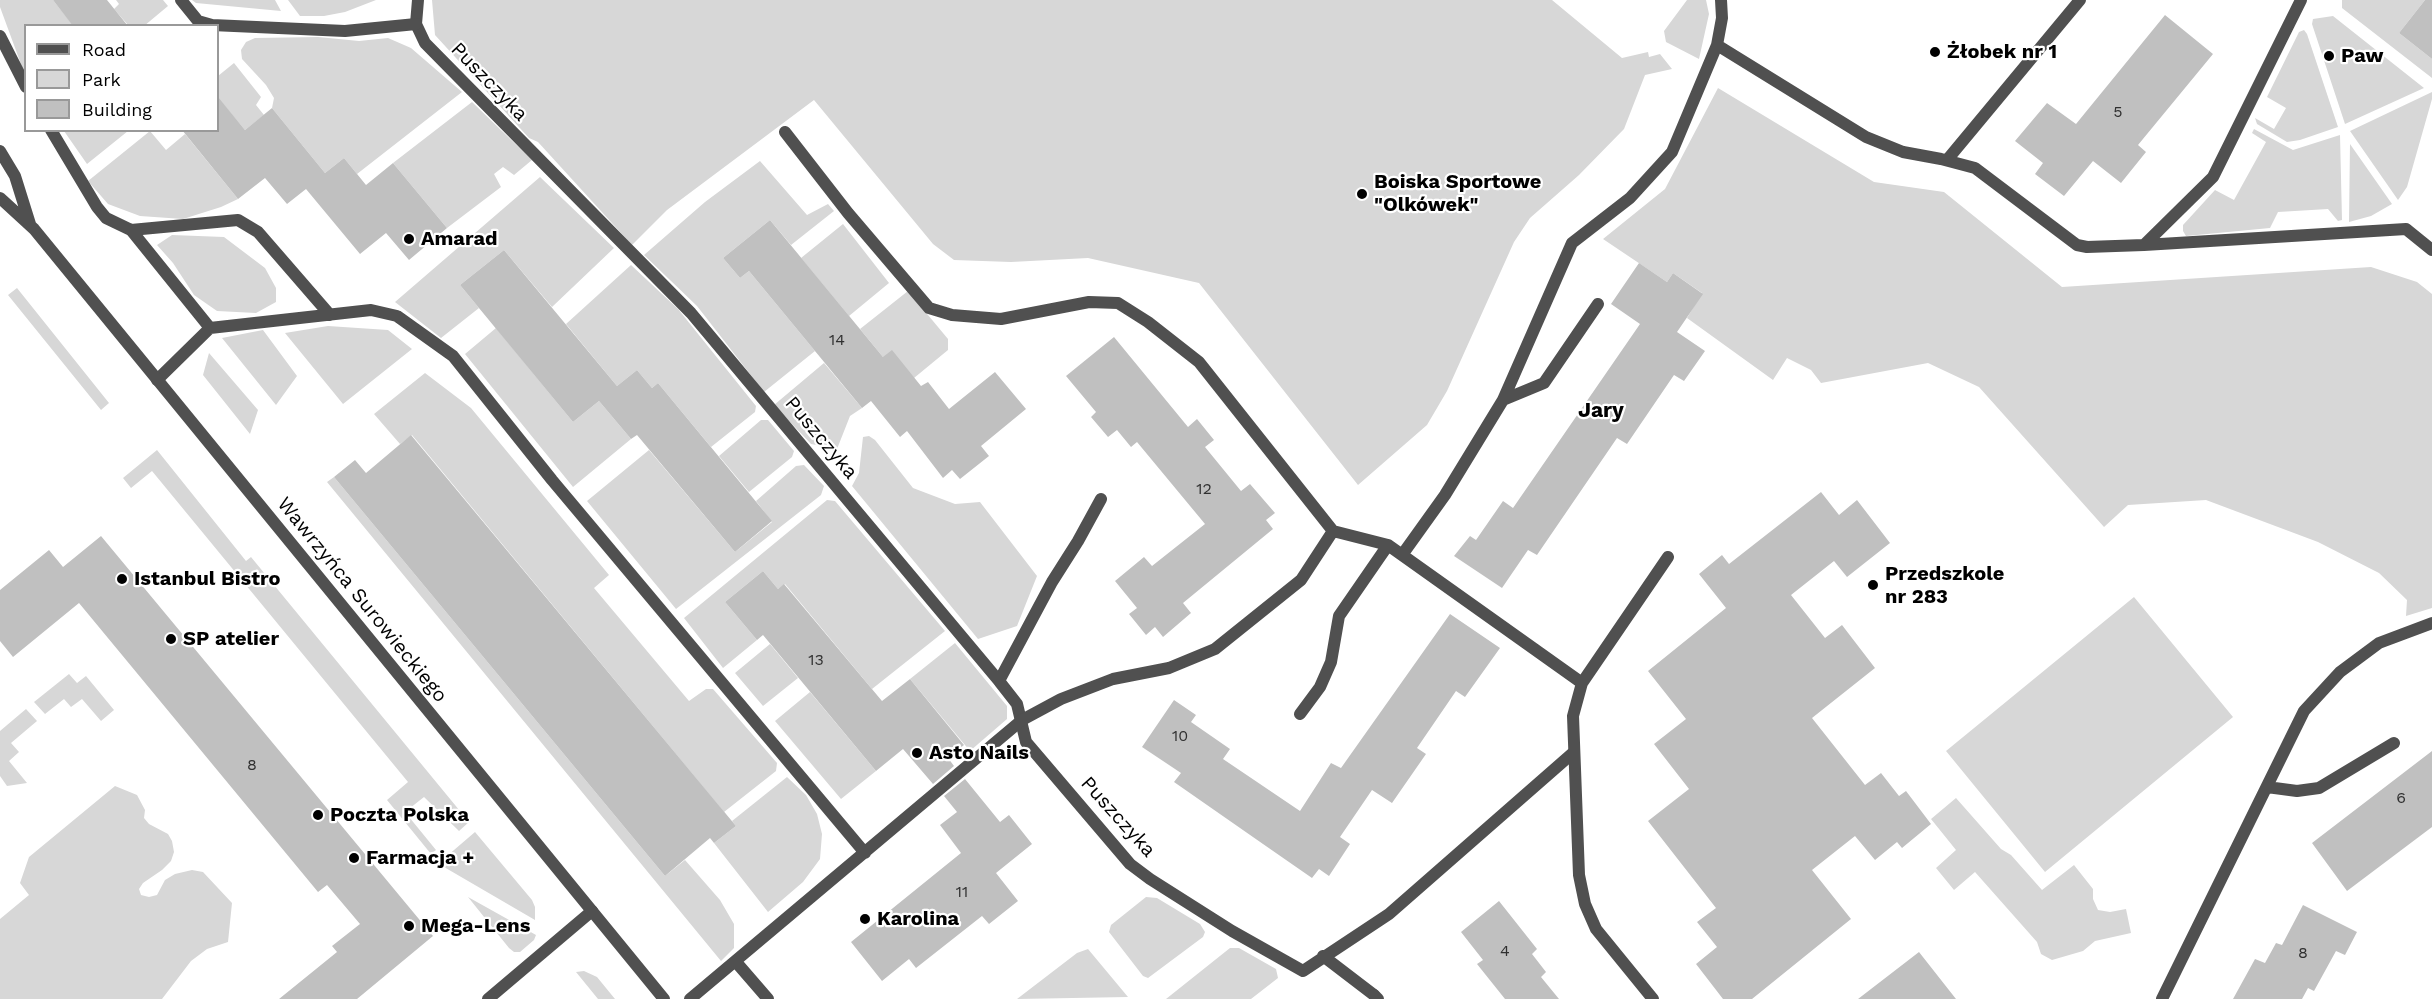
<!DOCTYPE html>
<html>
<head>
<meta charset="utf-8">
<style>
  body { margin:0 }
  #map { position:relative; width:2432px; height:999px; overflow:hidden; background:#fff; font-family:"Work Sans",sans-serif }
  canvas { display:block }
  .legend { position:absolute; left:24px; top:24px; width:195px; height:108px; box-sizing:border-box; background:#fff; border:2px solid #999; margin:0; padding:8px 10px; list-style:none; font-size:18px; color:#000 }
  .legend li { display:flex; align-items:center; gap:12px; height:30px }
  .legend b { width:30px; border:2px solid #999 }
</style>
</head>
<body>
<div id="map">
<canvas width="2432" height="999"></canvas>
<ul class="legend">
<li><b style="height:8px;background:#505050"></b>Road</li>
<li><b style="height:16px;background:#d7d7d7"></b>Park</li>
<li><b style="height:16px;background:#c0c0c0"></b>Building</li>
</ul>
</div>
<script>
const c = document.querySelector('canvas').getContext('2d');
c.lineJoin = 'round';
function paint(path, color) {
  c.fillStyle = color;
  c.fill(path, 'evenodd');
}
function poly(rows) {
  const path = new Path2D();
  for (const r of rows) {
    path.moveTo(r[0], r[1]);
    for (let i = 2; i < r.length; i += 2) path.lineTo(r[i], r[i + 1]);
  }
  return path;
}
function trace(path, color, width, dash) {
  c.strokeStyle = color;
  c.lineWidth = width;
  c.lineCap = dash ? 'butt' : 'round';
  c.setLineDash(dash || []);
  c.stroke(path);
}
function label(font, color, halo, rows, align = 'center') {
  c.font = font + ' "Work Sans",sans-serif';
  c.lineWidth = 4.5;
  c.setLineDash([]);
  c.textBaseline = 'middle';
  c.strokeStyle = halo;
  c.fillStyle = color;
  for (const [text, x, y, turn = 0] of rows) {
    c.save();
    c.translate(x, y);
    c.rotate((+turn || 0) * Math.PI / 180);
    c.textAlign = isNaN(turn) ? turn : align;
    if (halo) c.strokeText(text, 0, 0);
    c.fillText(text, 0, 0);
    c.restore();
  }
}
paint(poly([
  [0,0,53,0,73,25,26,26,25,75,0,7],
  [116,0,163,0,168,6,144,26,128,25,114,9,119,4],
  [192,0,275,0,281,11,196,3],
  [288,0,376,0,345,12,324,16,300,16],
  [432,0,1552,0,1622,58,1648,52,1649,57,1660,54,1672,69,1645,75,1624,129,1579,175,1530,218,1514,242,1447,391,1427,425,1358,485,1199,283,1088,258,1011,262,954,260,933,244,814,100,667,210,632,245,538,142,529,138,435,35],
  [1687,0,1706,0,1709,14,1699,59,1666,42,1664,31],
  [2342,0,2425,0,2399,33,2432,59,2432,78,2342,8],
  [2333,16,2424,88,2345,124,2312,24,2313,19],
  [2304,30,2307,34,2338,127,2300,140,2287,142,2257,124,2255,118,2274,129,2286,108,2267,97,2299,32],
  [318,37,359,41,388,38,411,48,462,92,357,174,344,158,325,173,272,108,274,98,266,85,242,59,241,50,246,42,255,38],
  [234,63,261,97,256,105,264,115,245,130,223,104,218,108,218,76],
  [1718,88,1874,182,1944,192,2062,287,2371,267,2417,282,2432,294,2432,608,2406,616,2407,600,2379,573,2318,542,2206,500,2128,505,2104,527,1979,387,1928,363,1821,383,1811,370,1787,358,1773,380,1687,318,1702,293,1673,273,1667,282,1603,239,1665,189],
  [2432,92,2432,99,2407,187,2398,200,2350,131],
  [472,102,532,160,514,175,503,167,494,174,501,187,447,228,393,163],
  [2254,129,2293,150,2340,135,2342,220,2338,221,2328,209,2278,212,2270,228,2186,236,2183,231,2183,225,2215,190,2234,200,2266,142,2252,133],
  [64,131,128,131,87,164],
  [150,131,166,150,185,134,238,199,221,207,183,219,140,216,108,204,88,181],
  [2350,144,2392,204,2371,216,2349,222],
  [760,161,807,215,828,204,834,211,791,245,770,220,723,258,740,278,749,271,815,351,764,392,697,306,644,255,705,202],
  [540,177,614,248,552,307,504,250,460,285,479,308,441,338,395,302],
  [843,224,889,283,849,316,801,258],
  [172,235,224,237,265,268,276,288,276,302,256,313,217,311,194,295,173,263,157,245],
  [631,265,678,309,756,406,755,412,711,447,658,383,652,388,637,370,617,386,566,324],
  [17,288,109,403,101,410,8,295],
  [908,291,948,339,948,350,914,378,883,357,860,329],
  [328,326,388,330,412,349,343,404,285,333],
  [496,328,573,422,599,401,631,439,573,487,465,354],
  [263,330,297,376,276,405,222,338],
  [209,353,258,410,250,434,203,375],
  [824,363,862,408,850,416,837,449,811,444,774,405],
  [425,373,471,408,609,575,594,588,689,701,706,689,713,689,777,763,776,771,724,812,412,435,400,444,374,414],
  [761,420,768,420,794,451,792,457,749,492,719,456],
  [869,436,875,440,913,488,955,504,980,502,1037,576,1017,626,978,639,852,486,859,473,863,437],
  [157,450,246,561,251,557,469,822,459,831,424,797,405,812,436,850,431,854,387,800,408,782,152,471,131,488,123,478],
  [649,450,735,552,772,522,756,501,796,466,804,465,824,486,821,495,676,609,587,501],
  [334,477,665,876,685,860,720,900,734,924,734,948,721,961,327,482],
  [827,500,835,501,945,631,872,689,785,584,778,589,763,571,725,602,757,640,723,668,684,618],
  [2134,597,2233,717,2045,872,1946,751],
  [955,643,1007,706,1007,719,970,751,910,679],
  [770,644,798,678,763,706,735,673],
  [69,674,77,683,86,676,114,710,101,721,82,699,71,707,64,699,45,714,34,702],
  [810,692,876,771,841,799,775,721],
  [26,709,37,721,11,743,19,752,9,761,27,783,7,786,0,776,0,731],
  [787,777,806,795,817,814,822,834,820,859,803,882,768,912,714,843,736,826,732,821],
  [115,786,137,795,145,810,144,818,149,824,168,834,172,841,174,852,171,861,162,870,143,883,139,889,141,895,149,897,157,895,165,880,175,874,192,870,203,872,232,903,228,942,207,949,191,961,162,999,0,999,0,919,29,895,20,883,29,857],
  [1956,798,2001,849,2011,855,2042,890,2074,865,2093,889,2093,899,2098,910,2110,912,2126,909,2131,933,2095,941,2083,951,2052,960,2041,954,2037,942,1975,872,1954,890,1936,868,1956,850,1931,819],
  [475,832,532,900,535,907,535,920,444,867,440,862],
  [468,897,536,935,534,940,520,952,514,952,509,948],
  [1146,897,1157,898,1200,924,1205,932,1203,937,1148,978,1143,976,1109,932,1111,925],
  [1230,948,1239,948,1276,969,1278,978,1251,999,1166,999],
  [1088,949,1128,997,1017,999,1077,953],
  [584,971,597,977,615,999,598,999,576,972]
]), '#d7d7d7');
paint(poly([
  [53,0,107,0,128,26,73,26],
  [2425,0,2432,0,2432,59,2399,33],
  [2165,15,2213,54,2138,145,2146,152,2121,183,2093,161,2064,196,2035,174,2043,163,2015,141,2047,103,2076,124],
  [218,97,245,130,272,108,325,173,344,158,366,185,393,163,447,228,409,260,386,233,360,254,306,189,287,204,265,178,238,199,182,130,218,130],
  [770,220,883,357,892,350,921,386,928,382,949,409,995,372,1026,409,981,446,989,456,960,479,952,470,943,478,907,431,900,437,871,401,862,408,749,271,740,278,723,258],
  [504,250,617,386,637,370,652,388,658,383,772,521,735,552,637,435,631,439,599,401,573,422,460,285],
  [1639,263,1667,282,1673,273,1703,294,1677,332,1705,351,1684,381,1674,375,1627,444,1617,438,1537,555,1528,550,1502,588,1454,556,1470,536,1476,540,1503,501,1513,508,1640,324,1611,304],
  [1114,337,1188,427,1197,419,1214,440,1205,447,1241,491,1250,484,1275,513,1266,520,1273,529,1183,603,1191,613,1163,637,1155,627,1146,635,1129,614,1137,608,1115,581,1144,557,1152,566,1205,524,1137,442,1131,447,1117,430,1108,437,1091,417,1096,412,1066,376],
  [411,435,736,826,714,843,710,838,665,876,334,477,355,460,366,473],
  [1821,492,1839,515,1857,500,1890,543,1847,577,1834,561,1791,595,1825,638,1842,625,1875,668,1812,718,1865,785,1881,773,1899,796,1906,791,1931,824,1902,848,1897,842,1875,860,1855,836,1812,870,1851,919,1752,999,1723,999,1696,964,1717,947,1697,922,1716,908,1648,821,1689,789,1654,744,1686,719,1648,671,1726,608,1699,574,1722,555,1729,564],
  [101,536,433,936,357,999,279,999,337,952,332,946,360,924,327,885,318,892,79,603,13,657,0,641,0,590,49,550,63,567],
  [763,571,778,589,784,584,882,701,910,679,964,745,948,758,954,766,933,784,903,749,876,771,763,635,757,640,725,602],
  [1450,614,1500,648,1465,697,1456,691,1417,748,1426,754,1392,803,1372,790,1340,837,1350,844,1329,876,1319,869,1312,878,1263,844,1174,782,1181,773,1142,747,1174,700,1196,715,1191,722,1230,749,1223,759,1300,811,1331,763,1341,768],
  [2432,751,2432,827,2347,891,2312,843],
  [965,779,1000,822,1009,815,1032,844,996,873,1018,901,989,924,982,916,916,968,909,959,882,981,851,942,961,853,940,825,957,812,944,796],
  [1499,901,1537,949,1532,954,1546,972,1541,977,1559,999,1505,999,1477,964,1483,960,1461,932],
  [2303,905,2357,932,2345,955,2336,951,2314,991,2308,988,2302,999,2233,999,2255,959,2265,963,2276,943,2282,945],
  [1919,952,1956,999,1858,999]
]), '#c0c0c0');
trace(poly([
  [418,0,416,24,425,43,691,313,999,681,1017,704,1026,742,1130,864,1150,879,1232,931,1303,971,1389,914,1574,752],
  [999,681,1052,582,1078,541,1101,499],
  [1323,956,1374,995]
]), '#505050', 12);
trace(poly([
  [181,0,198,21,212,25,345,31,416,24],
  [0,36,26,87],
  [1717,45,1866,137,1903,152,1941,159,1975,168,2077,245,2087,247,2144,245,2406,229,2432,250],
  [51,130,97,207,106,218,131,230,238,220,258,232,330,315],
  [785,132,848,213,929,308,952,315,1001,319,1089,302,1118,303,1148,322,1199,362,1333,531,1388,545,1582,683,1573,716,1579,875,1585,904,1596,929,1653,999],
  [1947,160,2080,0],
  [131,230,210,328],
  [2144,245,2213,177,2301,0],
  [157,380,210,328,371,310,397,316,453,356,552,480,865,853],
  [1503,400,1544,383,1598,304],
  [1402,555,1445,495,1503,400,1572,243,1630,198,1672,152,1717,45,1722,18,1721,0],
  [1582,683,1668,557],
  [1300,714,1320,687,1331,662,1339,616,1388,545],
  [2267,787,2297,791,2319,788,2394,743],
  [736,962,768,999],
  [1374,995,1378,999],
  [488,999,592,911],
  [690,999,1022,720,1061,699,1113,679,1169,668,1215,649,1301,580,1333,531],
  [2162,999,2304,711,2340,672,2379,643,2432,623]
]), '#505050', 12);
trace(poly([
  [0,151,15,176,30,224],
  [0,198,34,229,664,999]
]), '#505050', 12);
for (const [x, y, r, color] of [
  [1935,52,6,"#000"],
  [2329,56,6,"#000"],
  [1362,194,6,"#000"],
  [409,239,6,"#000"],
  [122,579,6,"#000"],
  [1873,585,6,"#000"],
  [171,639,6,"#000"],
  [917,753,6,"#000"],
  [318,815,6,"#000"],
  [354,858,6,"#000"],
  [865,919,6,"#000"],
  [409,926,6,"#000"]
]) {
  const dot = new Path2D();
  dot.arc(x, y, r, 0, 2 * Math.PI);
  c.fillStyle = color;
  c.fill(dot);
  trace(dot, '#fff', 2);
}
label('16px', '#303030', null, [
  ["5",2118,112],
  ["14",837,340],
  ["12",1204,489],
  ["13",816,660],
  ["10",1180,736],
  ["8",252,765],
  ["6",2401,798],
  ["11",962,892],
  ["4",1505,951],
  ["8",2303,953]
]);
label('bold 20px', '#000', '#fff', [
  ["Żłobek nr 1",1947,52],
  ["Paw",2341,56],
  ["Boiska Sportowe",1374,182],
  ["\"Olkówek\"",1374,205],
  ["Amarad",421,239],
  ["Przedszkole",1885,574],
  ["nr 283",1885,597],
  ["Istanbul Bistro",134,579],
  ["SP atelier",183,639],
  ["Asto Nails",929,753],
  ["Poczta Polska",330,815],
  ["Farmacja +",366,858],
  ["Karolina",877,919],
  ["Mega-Lens",421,926]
], 'left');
label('20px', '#000', '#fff', [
  ["Puszczyka",489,82,46],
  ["Puszczyka",821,438,50],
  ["Wawrzyńca Surowieckiego",362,600,51],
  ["Puszczyka",1118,817,48]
]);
label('bold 21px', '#000', '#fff', [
  ["Jary",1601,411]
]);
</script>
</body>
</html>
